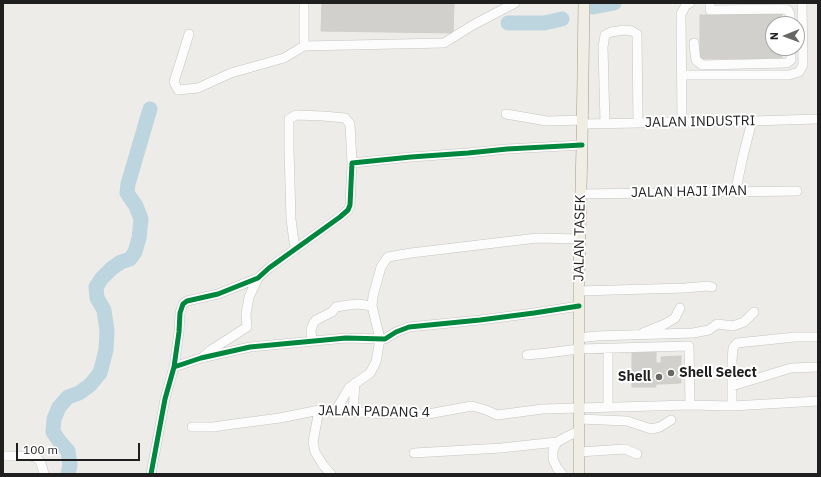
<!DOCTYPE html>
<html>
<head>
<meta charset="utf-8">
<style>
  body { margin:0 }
  #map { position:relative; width:821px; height:477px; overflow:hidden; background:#edece8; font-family:"IBM Plex Sans",sans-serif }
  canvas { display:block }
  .frame { position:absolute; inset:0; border:4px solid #1f1f1f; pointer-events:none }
  .north { position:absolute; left:765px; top:16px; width:40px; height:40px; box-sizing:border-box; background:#fff; border:1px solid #a5a5a5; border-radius:50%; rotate:269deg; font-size:11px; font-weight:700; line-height:16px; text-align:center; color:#1f1f1f }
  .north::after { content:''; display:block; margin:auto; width:14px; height:18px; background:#676765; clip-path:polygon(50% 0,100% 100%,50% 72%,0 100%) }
  .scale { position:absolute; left:16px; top:443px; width:124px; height:18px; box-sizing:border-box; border:2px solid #1f1f1f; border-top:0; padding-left:5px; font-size:12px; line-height:14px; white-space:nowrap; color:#1f1f1f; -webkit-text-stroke:3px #fff; paint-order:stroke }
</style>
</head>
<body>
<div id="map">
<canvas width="821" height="477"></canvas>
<div class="frame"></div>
<div class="north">N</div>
<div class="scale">100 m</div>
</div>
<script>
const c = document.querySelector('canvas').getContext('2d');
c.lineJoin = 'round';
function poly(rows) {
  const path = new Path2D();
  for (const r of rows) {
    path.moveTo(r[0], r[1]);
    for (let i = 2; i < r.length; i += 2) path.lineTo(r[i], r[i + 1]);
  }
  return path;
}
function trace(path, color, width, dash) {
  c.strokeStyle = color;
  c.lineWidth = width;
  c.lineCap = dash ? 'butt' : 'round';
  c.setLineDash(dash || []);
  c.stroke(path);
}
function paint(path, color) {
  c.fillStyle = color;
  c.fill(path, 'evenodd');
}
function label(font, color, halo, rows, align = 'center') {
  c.font = font + ' "IBM Plex Sans",sans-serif';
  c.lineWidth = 4;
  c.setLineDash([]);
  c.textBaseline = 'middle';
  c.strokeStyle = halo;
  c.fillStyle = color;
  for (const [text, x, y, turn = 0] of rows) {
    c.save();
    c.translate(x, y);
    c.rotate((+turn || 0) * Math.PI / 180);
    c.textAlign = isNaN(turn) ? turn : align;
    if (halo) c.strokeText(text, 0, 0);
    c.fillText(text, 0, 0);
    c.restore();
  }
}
trace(poly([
  [593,7,614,3],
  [508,23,544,23,562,19],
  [68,474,70,465,68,451,60,442,53,432,54,419,59,407,68,397,79,393,90,385,100,373,106,350,107,331,104,310,97,298,96,287,102,278,112,268,121,262,130,259,135,252,139,238,141,219,136,206,127,193,128,184,150,109]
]), '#bdd5df', 15);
const building = poly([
  [322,3,454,3,453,33,321,31,322,3],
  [782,14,782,24,773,24,773,48,782,48,782,58,700,59,700,15,782,14],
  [656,352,656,363,661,363,662,384,656,384,656,387,632,387,632,353,656,352],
  [681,356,681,383,662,384,661,357,681,356]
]);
paint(building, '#d2d0cd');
trace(building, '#d0cec9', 1);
const minor = poly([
  [710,3,710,10,785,9,788,10,790,14,790,24],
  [189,34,174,82,178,90,198,88,231,73,284,58,304,46,444,43,473,25,515,3],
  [694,43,695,53,696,60,702,65,787,63,791,60,791,54],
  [304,46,304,3],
  [682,75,789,75,799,72,803,65,802,3],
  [506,114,547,121,583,120],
  [682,123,681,14,686,5,690,3],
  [583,124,752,121,818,119],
  [605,124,603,47,605,35,611,32,624,30,632,31,637,34,638,123],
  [733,192,737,184,743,156,752,121],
  [581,194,797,191],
  [296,249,294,242,291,219,289,149,289,119,296,115,323,116,345,118,350,124,352,163],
  [579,291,685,288,708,286,712,287],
  [643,333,665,324,675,318,680,308],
  [579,338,596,336,693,333,709,330,717,324,733,326,744,322,754,312],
  [312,341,311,330,313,324,316,320,332,312,336,307,348,305,358,304,372,306],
  [203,357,211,350,247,327,246,314,249,297,258,278],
  [174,367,201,358,250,347,346,338,385,339,396,332,409,327,480,320,534,313,579,306],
  [732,386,791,368,818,367],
  [690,405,732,406,818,401],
  [732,406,732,361,733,348,737,343,795,337,818,337],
  [608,407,608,348],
  [319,410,313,442,315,452,323,465,331,474],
  [336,410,349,388,370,373,376,362,380,339,372,306,373,296,381,267,385,261,388,257,411,253,537,238,580,239],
  [353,411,355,383],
  [579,419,627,421,651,429,660,427,671,420],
  [192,427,213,427,234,424,280,418,319,410,336,410,384,414,428,414,472,406,486,410,497,415,543,409,690,405,689,346,579,349,547,353,527,355],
  [557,442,553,450,553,459,557,468,562,474],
  [579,452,625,449,637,454],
  [414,453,501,448,557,442,568,436,579,431],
  [3,456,30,456,37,458,41,463,44,474],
  [151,474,165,399,174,367,179,332,180,313,183,304,187,301,218,294,258,278,269,268,340,217,348,210,350,205,352,163,411,157,468,153,507,149,582,145]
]);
const major = poly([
  [579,474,579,275,582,145,584,3]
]);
trace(minor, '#c4c4c2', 10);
trace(major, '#a29b85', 12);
trace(minor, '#fcfcfc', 9);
trace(major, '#f0ede5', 11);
trace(poly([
  [174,367,201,358,250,347,346,338,385,339,396,332,409,327,480,320,534,313,579,306],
  [151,474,165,399,174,367,179,332,180,313,183,304,187,301,218,294,258,278,269,268,340,217,348,210,350,205,352,163,411,157,468,153,507,149,582,145]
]), '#00873e', 5);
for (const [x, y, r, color] of [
  [671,373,4,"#676765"],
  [659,377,4,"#676765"]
]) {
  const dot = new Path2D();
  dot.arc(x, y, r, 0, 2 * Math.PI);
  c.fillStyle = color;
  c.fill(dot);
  trace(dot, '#fff', 1.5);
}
label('14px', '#1f1f1f', '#fff', [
  ["JALAN INDUSTRI",700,122,-1],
  ["JALAN HAJI IMAN",689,192,-1],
  ["JALAN TASEK",580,238,-89],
  ["JALAN PADANG 4",374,412,1]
]);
label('bold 14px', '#1f1f1f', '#fff', [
  ["Shell Select",679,373],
  ["Shell",651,377,"right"]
], 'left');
</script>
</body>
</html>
